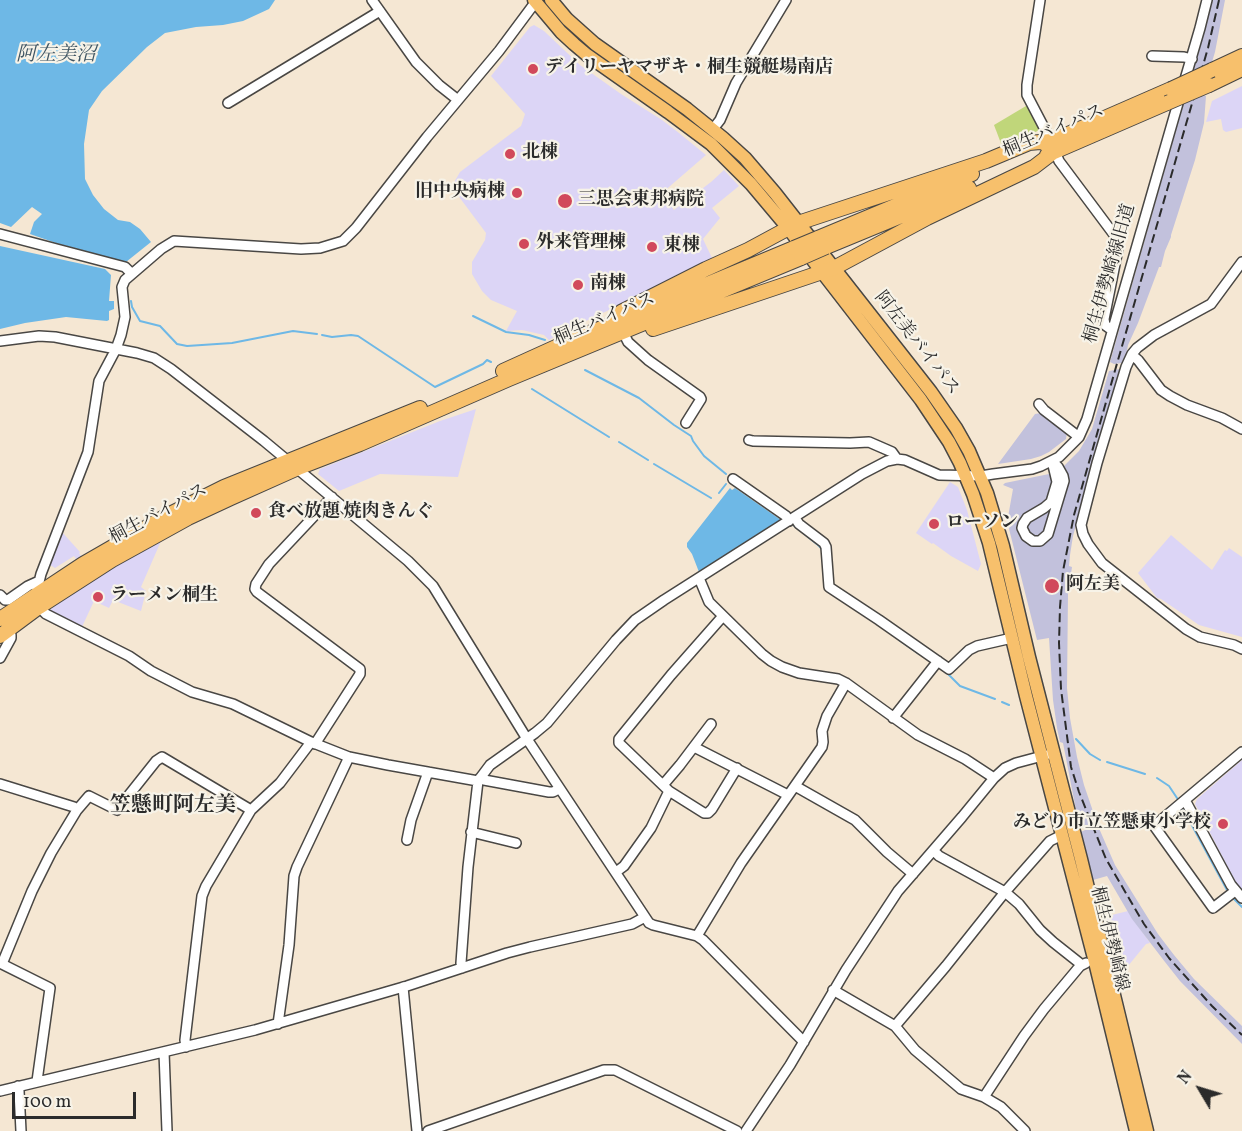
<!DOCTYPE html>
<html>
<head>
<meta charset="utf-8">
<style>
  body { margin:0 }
  #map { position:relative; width:1242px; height:1131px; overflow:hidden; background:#f5e7d3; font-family:Vollkorn,serif }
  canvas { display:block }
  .north { position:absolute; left:1170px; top:1059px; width:60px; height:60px; -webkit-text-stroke:4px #f7f3e8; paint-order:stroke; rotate:308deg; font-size:16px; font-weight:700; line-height:24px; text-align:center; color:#2b2b2b }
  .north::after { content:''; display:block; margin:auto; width:21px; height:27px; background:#2b2b2b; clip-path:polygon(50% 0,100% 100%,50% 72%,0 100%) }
  .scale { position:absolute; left:12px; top:1092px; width:124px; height:27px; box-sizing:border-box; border:3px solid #2b2b2b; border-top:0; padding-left:8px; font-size:18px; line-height:21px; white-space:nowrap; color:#2b2b2b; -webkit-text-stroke:4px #f7f3e8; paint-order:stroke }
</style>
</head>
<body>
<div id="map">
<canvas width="1242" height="1131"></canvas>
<div class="north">N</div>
<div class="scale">100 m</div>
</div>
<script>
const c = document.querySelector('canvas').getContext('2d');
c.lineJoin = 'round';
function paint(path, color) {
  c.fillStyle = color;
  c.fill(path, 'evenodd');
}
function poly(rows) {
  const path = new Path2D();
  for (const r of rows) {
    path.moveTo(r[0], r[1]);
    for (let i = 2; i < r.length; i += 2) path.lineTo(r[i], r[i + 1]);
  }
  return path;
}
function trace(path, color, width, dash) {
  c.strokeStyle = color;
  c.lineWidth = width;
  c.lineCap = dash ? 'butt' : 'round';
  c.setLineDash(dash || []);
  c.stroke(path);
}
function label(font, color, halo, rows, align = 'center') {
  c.font = font + ' Vollkorn,"Noto Serif JP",serif';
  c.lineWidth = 4.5;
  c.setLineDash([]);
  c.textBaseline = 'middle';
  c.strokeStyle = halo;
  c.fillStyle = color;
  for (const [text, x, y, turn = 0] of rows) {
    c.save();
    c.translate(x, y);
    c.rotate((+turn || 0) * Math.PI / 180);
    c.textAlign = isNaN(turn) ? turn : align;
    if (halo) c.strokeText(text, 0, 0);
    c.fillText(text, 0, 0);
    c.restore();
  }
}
paint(poly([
  [534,25,544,31,580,65,621,94,662,120,679,133,706,155,662,193,674,210,711,182,724,170,739,186,712,208,720,218,703,239,712,258,634,298,559,334,549,340,544,335,522,330,506,331,517,311,491,300,482,291,472,274,472,262,485,240,486,233,454,190,453,184,460,172,521,126,525,114,491,76,530,27],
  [1242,86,1242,128,1226,132,1223,130,1221,119,1206,122,1212,101],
  [476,409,458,477,380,474,339,491,318,474,320,469,440,421],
  [950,482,958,487,967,510,981,564,978,571,951,556,933,543,932,544,916,533],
  [62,532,80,552,79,553,81,556,76,559,74,556,55,568,50,565],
  [1171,535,1212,570,1225,550,1227,551,1229,548,1242,557,1242,637,1199,625,1161,599,1157,598,1138,573],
  [161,541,141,587,146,591,141,611,113,600,109,608,94,601,81,629,49,611,57,604,111,569],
  [1242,760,1242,891,1236,883,1195,804,1197,799],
  [1128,911,1150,943,1146,944,1119,977,1104,917]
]), '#dcd5f6');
paint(poly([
  [1213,0,1225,0,1215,52,1212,62,1209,65,1203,95,1206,96,1204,123,1195,160,1171,235,1171,237,1165,251,1161,267,1159,267,1138,323,1128,345,1125,361,1122,363,1114,364,1110,362],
  [1120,369,1121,370,1086,488,1073,536,1070,555,1069,566,1072,567,1068,594,1067,688,1070,718,1077,757,1084,785,1098,826,1115,865,1158,934,1174,955,1194,979,1242,1026,1242,1044,1180,981,1165,962,1132,919,1107,876,1093,880,1081,832,1085,830,1082,816,1080,811,1076,810,1063,743,1060,742,1057,728,1053,700,1049,638,1037,640,1006,517,1008,517,1013,489,1003,485,1005,483,1049,474,1063,467,1079,451,1092,429,1109,371],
  [1041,413,1067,432,1066,439,1049,452,1041,456,1031,459,998,464,1035,414]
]), '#c2c1dc');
paint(poly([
  [1026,106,1027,107,1040,130,1002,146,994,125]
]), '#c0d67a');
paint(poly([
  [0,0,275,0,269,9,243,21,223,25,196,27,165,33,147,47,102,91,89,110,84,144,85,179,93,195,104,209,118,220,130,222,140,229,151,242,126,262,56,243,30,234,34,222,42,214,32,207,11,227,0,223],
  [0,246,105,269,111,275,109,301,114,301,114,309,109,311,109,320,107,321,66,317,25,323,0,329],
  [730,488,732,490,735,488,781,520,779,522,701,572,699,572,692,554,687,547,687,543]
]), '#6eb8e6');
trace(poly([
  [131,301,132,307,140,321,160,326,177,344,187,346,232,343,293,331,317,334],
  [473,316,506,332,529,335,545,340],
  [322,335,332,337,351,335,358,336,435,387,483,364,487,360,491,362],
  [585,370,639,398,674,425,691,436,693,441,704,456,726,474],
  [532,389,609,437],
  [619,442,648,460],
  [654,464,711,498],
  [719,493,726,484],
  [792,524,818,545,822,549],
  [899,640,919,654],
  [946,672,960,686,995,699],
  [1002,702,1009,705],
  [1076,739,1090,754,1100,760],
  [1107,762,1145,774],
  [1157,778,1169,786,1179,801],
  [1182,807,1227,890],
  [1233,898,1242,907]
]), '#6eb8e6', 2);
const minor = poly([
  [372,0,416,62,439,85,458,100],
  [1040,0,1027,85,1027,95,1051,141],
  [1152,56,1184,57,1192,59],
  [228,103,380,11],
  [713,129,720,120,736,83,786,0],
  [1055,151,1059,161,1118,240,1118,249,1104,319,1105,325,1112,330],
  [0,234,125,267,131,273],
  [1242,262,1211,304,1154,335,1137,348,1132,354,1126,367,1097,463,1081,525,1083,534,1088,544,1102,563,1186,629,1200,637,1234,645,1242,649],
  [626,338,628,342,648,360,700,397,701,399,686,423],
  [0,341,39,336,55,337,137,353,154,358,171,369,264,441,408,561,433,586,527,739,649,923,653,925,697,936,703,940,804,1042],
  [1132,355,1138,360,1161,390,1170,396,1187,405,1222,418,1242,429],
  [1039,404,1044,410,1079,437],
  [749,440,753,441,850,443,869,442,892,452,897,459],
  [1052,461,1058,467,1063,476,1064,481,1048,534,1040,541,1033,541,1026,536,1022,528,1023,524,1027,518,1044,508,1051,502,1057,482,1052,461],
  [733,479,786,516,789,521],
  [795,518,799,524,824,543,826,547,829,587,879,620,949,669,969,650,977,646,1012,638],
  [699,578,709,602,762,654,771,661,782,667,799,673,838,679,846,683,918,735,965,759,994,778],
  [0,595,5,600,8,600,28,586,39,581],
  [723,616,671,675,619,739,619,743,669,791,704,813,708,813,712,809,737,768],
  [0,658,11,638,11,635,8,630],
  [893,718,938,661],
  [315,744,360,674,360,669,257,592,255,589,256,584,269,564,332,497],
  [694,747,788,795],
  [480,778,484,780,549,792,553,792,559,789],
  [478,781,388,765,349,757,311,742,233,704,192,692,151,671,129,656,46,614,39,607,36,594,41,574,88,452,99,381,116,349,121,335,125,317,122,287,125,280,161,249,174,241,301,249,320,248,343,241,356,228,427,137,499,51,537,0],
  [0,784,74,807,77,810],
  [663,785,680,765,711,724],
  [795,786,855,820,887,852,913,874],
  [1185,800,1231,885,1242,898],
  [1152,823,1213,908,1235,891],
  [1154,826,1242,752],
  [471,832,516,843],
  [407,840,411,820,428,772],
  [934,851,939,856,1005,892,1019,904,1040,930,1053,942,1082,965],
  [616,872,624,866,651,828,669,791],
  [697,936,741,863,822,747,823,742,822,731,827,716,846,683],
  [0,963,50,988,37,1081],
  [2,964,32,891,51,853,77,810,89,796,117,810,156,761,162,757,251,810],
  [462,968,461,963,468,867,478,781,490,765,535,733,547,723,616,640,635,620,664,600,862,474,887,461,897,459,905,460,939,475,981,476,993,474,1032,469,1041,466,1059,457,1079,437,1087,419,1174,117,1200,28,1207,0],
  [403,987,417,1131],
  [833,990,895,1026,915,1050,961,1089,984,1097,1001,1107,1025,1131],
  [278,1024,289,945,294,876,297,867,349,757],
  [895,1026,946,966,1005,892,1050,841,1062,835],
  [186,1047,185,1040,202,896,206,886,251,810,280,783,311,742],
  [164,1052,167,1131],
  [18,1086,19,1091,21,1131],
  [0,1091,255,1030,407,986,507,953,530,947,632,924,645,917],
  [984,1097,1024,1036,1044,1009,1080,966,1086,963],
  [428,1131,604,1070,615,1070,737,1131],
  [746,1131,790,1065,846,970,898,891,962,817,994,778,1005,768,1016,763,1046,755]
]);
const major = poly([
  [534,0,561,32,574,44,587,55,668,112,711,144,751,184,788,228,921,400,949,442,960,463,973,494,989,543,1026,696,1095,962,1136,1131],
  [551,0,567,19,595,44,687,109,723,138,745,158,775,193,931,392,956,428,969,451,987,493,1003,546,1029,657,1081,859,1147,1131]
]);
const highway = poly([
  [1212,70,1242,56],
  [1209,85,1242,69],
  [1045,144,1171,89],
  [1047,155,1167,103],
  [818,238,972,174],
  [826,247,969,188],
  [621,312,706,269,748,250,798,223,986,161,1029,143,1051,141],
  [653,329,834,268,927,218,1034,167,1055,151],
  [503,371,556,347,794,248],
  [0,619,83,564,168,515,224,487,420,408],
  [0,636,39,607,112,560,188,518,231,498,298,468,360,444,509,379,801,258]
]);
trace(minor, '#494744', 12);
trace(major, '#494744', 15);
trace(highway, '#494744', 16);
trace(minor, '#fff', 9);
trace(major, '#f7c06c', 12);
trace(highway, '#f7c06c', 14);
trace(poly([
  [1219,0,1208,48,1116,367,1074,515,1063,571,1060,607,1059,643,1061,689,1071,767,1079,792,1106,859,1144,924,1169,958,1212,1006,1242,1035]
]), '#2b2b2b', 2, [9, 4.5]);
const highwayBridge = poly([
  [1171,89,1212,70],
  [1167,103,1209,85],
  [794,248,818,238],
  [801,258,826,247]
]);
trace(highwayBridge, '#494744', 16, []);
trace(highwayBridge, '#f7c06c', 14);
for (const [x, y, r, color] of [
  [533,69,6,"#d1495b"],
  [510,154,6,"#d1495b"],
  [517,193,6,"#d1495b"],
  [565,201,8,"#d1495b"],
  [524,244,6,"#d1495b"],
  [652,247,6,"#d1495b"],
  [578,285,6,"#d1495b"],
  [256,513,6,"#d1495b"],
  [934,524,6,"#d1495b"],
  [1052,586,8,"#d1495b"],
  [98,597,6,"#d1495b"],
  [1223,824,6,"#d1495b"]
]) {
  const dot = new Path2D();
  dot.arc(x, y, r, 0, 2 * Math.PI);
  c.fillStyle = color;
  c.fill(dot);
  trace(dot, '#f7f3e8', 2);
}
label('bold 18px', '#2b2b2b', '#f7f3e8', [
  ["デイリーヤマザキ・桐生競艇場南店",545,69],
  ["北棟",522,154],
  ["旧中央病棟",505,193,"right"],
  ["三思会東邦病院",578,201],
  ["外来管理棟",536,244],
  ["東棟",664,247],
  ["南棟",590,285],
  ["食べ放題 焼肉きんぐ",268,513],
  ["ローソン",946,524],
  ["阿左美",1066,586],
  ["ラーメン桐生",110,597],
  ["みどり市立笠懸東小学校",1211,824,"right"]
], 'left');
label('18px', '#2b2b2b', '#f7f3e8', [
  ["桐生バイパス",1054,132,-23],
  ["桐生伊勢崎線旧道",1111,274,-74],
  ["桐生バイパス",605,320,-23],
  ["阿左美バイパス",916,344,52],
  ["桐生バイパス",159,515,-28],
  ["桐生伊勢崎線",1108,939,76]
]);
label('italic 20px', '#3f5563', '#f7f3e8', [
  ["阿左美沼",56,56]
]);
label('bold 21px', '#2b2b2b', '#f7f3e8', [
  ["笠懸町阿左美",173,807]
]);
</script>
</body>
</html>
